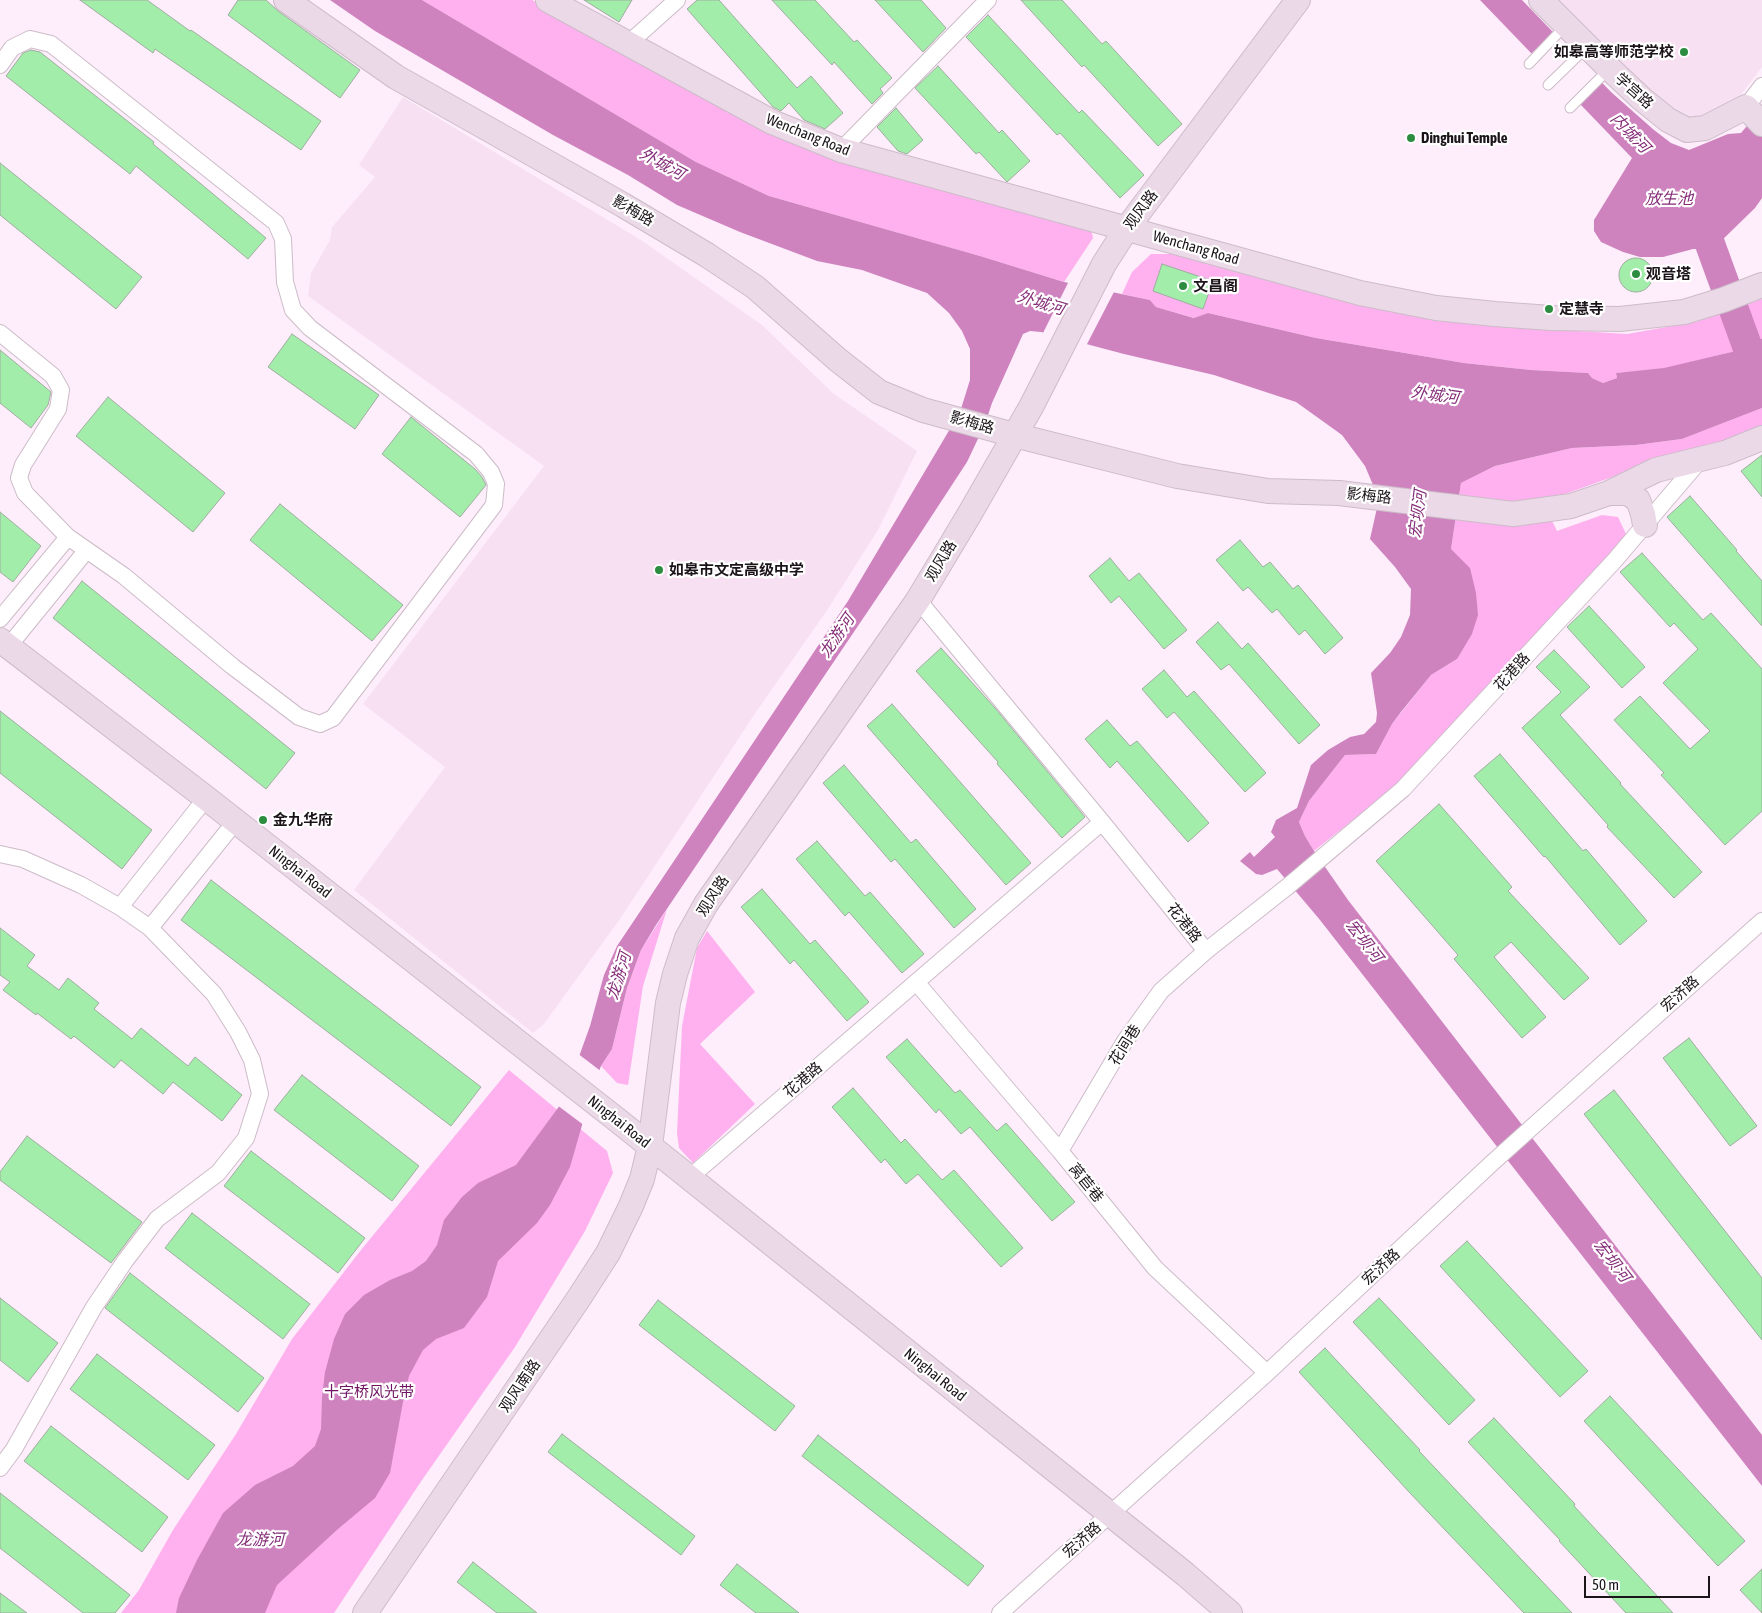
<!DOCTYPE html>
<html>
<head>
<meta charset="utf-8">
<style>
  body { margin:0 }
  #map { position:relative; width:1762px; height:1613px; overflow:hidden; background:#feedfa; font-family:"Asap Condensed",sans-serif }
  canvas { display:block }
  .scale { position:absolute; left:1584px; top:1576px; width:126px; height:22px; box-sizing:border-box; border:2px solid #1b1519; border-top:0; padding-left:6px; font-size:15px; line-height:18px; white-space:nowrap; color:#1b1519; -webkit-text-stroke:4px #fff; paint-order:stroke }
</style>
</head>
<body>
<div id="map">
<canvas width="1762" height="1613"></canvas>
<div class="scale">50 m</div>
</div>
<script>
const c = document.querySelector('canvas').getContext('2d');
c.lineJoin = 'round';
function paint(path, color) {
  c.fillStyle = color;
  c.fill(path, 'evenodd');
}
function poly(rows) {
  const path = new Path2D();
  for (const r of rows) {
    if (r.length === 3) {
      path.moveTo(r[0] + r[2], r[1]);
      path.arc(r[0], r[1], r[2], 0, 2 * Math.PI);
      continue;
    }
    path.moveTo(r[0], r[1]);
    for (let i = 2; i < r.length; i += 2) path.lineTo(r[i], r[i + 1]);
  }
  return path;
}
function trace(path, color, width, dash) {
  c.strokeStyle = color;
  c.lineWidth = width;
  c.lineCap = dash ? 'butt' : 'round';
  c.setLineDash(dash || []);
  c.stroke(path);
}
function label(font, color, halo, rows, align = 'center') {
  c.font = font + ' "Asap Condensed","Noto Sans SC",sans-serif';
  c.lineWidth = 4.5;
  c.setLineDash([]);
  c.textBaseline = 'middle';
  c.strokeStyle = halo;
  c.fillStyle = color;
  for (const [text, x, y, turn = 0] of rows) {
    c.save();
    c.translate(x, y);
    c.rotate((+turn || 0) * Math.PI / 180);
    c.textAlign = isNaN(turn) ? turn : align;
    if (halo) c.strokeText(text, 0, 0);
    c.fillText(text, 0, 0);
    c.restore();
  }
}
paint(poly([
  [1552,0,1762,0,1762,67,1734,104,1708,122,1677,115],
  [403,97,641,240,762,325,834,394,917,451,878,530,828,609,756,712,620,919,544,1024,533,1033,354,890,445,767,363,704,544,466,308,296,311,273,330,240,332,227,375,177,359,165]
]), '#f8e0f3');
paint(poly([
  [422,0,532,0,822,153,1090,224,1093,238,1064,282,980,256,769,196,696,162],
  [1151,254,1177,254,1497,326,1627,334,1695,322,1762,299,1762,339,1746,338,1740,350,1664,369,1616,373,1617,378,1603,383,1592,378,1588,373,1531,370,1464,363,1316,338,1208,313,1195,318,1156,307,1150,300,1122,294,1132,272],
  [1762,408,1762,425,1693,453,1665,458,1543,502,1557,531,1602,515,1618,517,1626,534,1603,564,1392,789,1314,851,1305,836,1299,822,1309,801,1345,755,1376,754,1392,724,1431,675,1457,659,1451,549,1461,483,1495,466,1572,448,1636,445,1682,439],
  [667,909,643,986,628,1085,617,1083,601,1066,612,1049,627,988,641,950],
  [707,931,755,992,700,1044,755,1104,693,1163,679,1148,677,1133,682,1026,697,948],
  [509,1070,607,1151,613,1173,585,1231,515,1347,422,1480,334,1613,121,1613,139,1590,173,1530,236,1434,292,1339,361,1250]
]), '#feb1ee');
paint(poly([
  [330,0,422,0,696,162,769,196,980,256,1064,282,1150,300,1156,307,1194,318,1208,313,1316,338,1464,363,1531,370,1588,373,1592,378,1603,383,1617,378,1616,373,1664,368,1740,350,1746,338,1762,339,1762,408,1682,439,1636,445,1572,448,1495,466,1461,483,1451,549,1470,568,1476,593,1478,615,1472,634,1457,659,1431,675,1401,712,1392,724,1376,754,1345,755,1309,801,1299,822,1305,836,1314,851,1348,900,1762,1435,1762,1486,1320,920,1277,869,1262,875,1256,874,1240,861,1250,852,1254,857,1275,837,1271,832,1276,820,1297,808,1311,765,1328,750,1350,737,1364,734,1376,722,1377,713,1371,673,1390,653,1401,637,1410,615,1411,589,1395,567,1370,539,1379,499,1365,466,1342,435,1296,402,1214,375,1124,354,1041,332,1030,331,1023,334,992,403,985,424,967,462,916,540,656,925,641,950,627,988,612,1049,601,1066,593,1087,570,1167,550,1205,537,1223,498,1261,487,1297,464,1328,436,1339,423,1350,409,1376,403,1402,390,1473,375,1498,338,1529,277,1585,265,1613,176,1613,179,1598,197,1560,223,1513,255,1485,293,1466,315,1446,321,1429,322,1397,325,1372,334,1339,345,1314,364,1295,390,1280,412,1271,426,1261,437,1245,444,1220,462,1197,478,1183,516,1165,563,1101,590,1026,604,975,617,946,848,601,960,412,970,380,970,349,962,331,949,313,927,293,862,270,817,261,740,232,677,205,628,175,553,135,375,31],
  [1480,0,1522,0,1611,92,1654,130,1671,143,1689,150,1728,134,1741,133,1762,108,1762,198,1755,208,1718,244,1727,269,1715,272,1705,249,1693,249,1663,257,1640,257,1623,252,1601,242,1594,231,1594,220,1632,158]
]), '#ce83bf');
paint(poly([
  [1555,30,1602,79,1600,85,1579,105,1530,55],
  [1069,281,1115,290,1086,346,1042,335],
  [577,1053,602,1072,595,1088,585,1126,557,1105,569,1081]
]), '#feedfa');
trace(poly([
  [1706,233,1758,376]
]), '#ce83bf', 30);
const building = poly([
  [80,0,147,0,190,31,191,30,321,121,301,150,155,49,153,53,80,0],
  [238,0,266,0,278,11,360,70,340,98,228,15,238,0],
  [584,0,632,0,619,22,584,0],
  [697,0,719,0,797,88,811,76,843,113,825,129,804,120,789,103,781,111,773,107,687,9,697,0],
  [772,0,815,0,854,42,857,40,892,78,880,89,883,93,872,104,834,62,832,65,772,0],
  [875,0,921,0,946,28,923,52,875,0],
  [1021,0,1062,0,1102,44,1106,41,1182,124,1158,146,1084,65,1082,67,1021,0],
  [988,15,1079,113,1082,110,1144,175,1120,198,1060,133,1057,135,966,37,988,15],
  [31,50,40,52,154,142,153,144,266,238,248,259,136,166,130,174,6,76,23,53,31,50],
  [938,66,999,133,1002,130,1030,161,1007,182,979,152,976,154,915,88,938,66],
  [896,108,923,140,907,154,898,151,877,127,896,108],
  [0,163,142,277,116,309,0,215,0,163],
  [1636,275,17],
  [1162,264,1213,281,1203,309,1153,291,1162,264],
  [292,334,379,395,355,429,268,367,292,334],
  [0,350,51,392,48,405,31,428,0,403,0,350],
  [108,397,225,493,193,532,76,436,108,397],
  [411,417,475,469,482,477,486,485,460,517,382,454,411,417],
  [1762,455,1762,497,1741,471,1762,455],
  [1690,496,1737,550,1736,551,1762,581,1762,626,1667,517,1690,496],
  [280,504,403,605,372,641,250,540,280,504],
  [0,512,41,546,13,582,0,572,0,512],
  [1240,540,1263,567,1270,562,1293,589,1298,585,1343,638,1325,654,1305,630,1299,635,1277,609,1272,613,1248,587,1243,591,1216,560,1240,540],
  [1642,553,1703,620,1711,613,1762,669,1762,811,1725,845,1661,775,1664,773,1614,720,1640,696,1690,749,1710,731,1663,683,1698,649,1674,623,1670,627,1620,572,1642,553],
  [1110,558,1129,581,1139,573,1187,630,1164,649,1119,596,1111,603,1089,576,1110,558],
  [82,581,295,753,266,789,53,618,82,581],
  [1589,606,1645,667,1622,688,1567,627,1589,606],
  [1218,622,1242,649,1248,643,1320,725,1299,744,1229,664,1221,670,1196,642,1218,622],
  [941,648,995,708,1085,817,1062,838,997,764,998,762,916,671,941,648],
  [1554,650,1590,687,1560,715,1621,783,1620,784,1702,872,1674,898,1607,827,1608,825,1522,728,1561,692,1536,667,1554,650],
  [1164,670,1187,697,1194,691,1266,773,1245,792,1174,712,1167,718,1142,689,1164,670],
  [892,704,1031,863,1006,885,867,726,892,704],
  [0,711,152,830,122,869,0,773,0,711],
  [1107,720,1130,746,1137,741,1209,823,1188,842,1117,761,1110,768,1085,739,1107,720],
  [1500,754,1583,851,1586,849,1647,921,1620,945,1545,856,1544,857,1474,776,1500,754],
  [844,765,911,843,916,839,976,909,954,928,895,859,891,862,823,783,844,765],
  [1439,804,1512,887,1508,891,1589,978,1564,1000,1511,942,1494,957,1546,1017,1522,1038,1454,959,1458,955,1376,861,1439,804],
  [817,841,865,896,870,892,924,954,902,973,849,912,845,916,796,859,817,841],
  [211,880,481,1087,451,1126,181,920,211,880],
  [762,889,810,944,815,940,869,1002,847,1021,794,960,790,964,741,907,762,889],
  [0,928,35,955,27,966,59,990,68,978,99,1003,94,1009,132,1039,141,1028,188,1066,195,1057,242,1095,222,1121,173,1082,163,1094,121,1060,114,1068,74,1036,71,1039,37,1013,36,1015,3,990,10,982,0,975,0,928],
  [1689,1038,1757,1126,1730,1146,1663,1058,1689,1038],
  [907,1039,955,1093,960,1090,997,1131,1006,1123,1075,1202,1052,1221,970,1127,961,1134,939,1109,936,1113,886,1057,907,1039],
  [302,1075,419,1166,392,1201,274,1110,302,1075],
  [853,1088,901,1143,905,1139,942,1180,954,1170,1023,1248,1001,1267,918,1174,906,1184,885,1159,881,1163,832,1107,853,1088],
  [1614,1090,1762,1278,1762,1340,1584,1114,1614,1090],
  [27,1136,142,1222,111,1263,0,1180,0,1172,27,1136],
  [251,1151,365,1238,338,1273,224,1186,251,1151],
  [192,1213,310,1304,283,1339,165,1248,192,1213],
  [1467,1241,1588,1371,1560,1397,1440,1266,1467,1241],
  [130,1273,264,1378,238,1412,105,1308,130,1273],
  [0,1298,58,1343,28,1382,0,1360,0,1298],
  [1379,1298,1475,1400,1449,1425,1353,1322,1379,1298],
  [658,1300,795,1406,775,1431,639,1325,658,1300],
  [1325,1348,1420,1450,1419,1451,1572,1613,1524,1613,1410,1493,1299,1372,1325,1348],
  [97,1354,215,1445,188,1480,70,1389,97,1354],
  [1610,1396,1745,1541,1718,1566,1584,1421,1610,1396],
  [1494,1418,1575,1504,1574,1506,1673,1613,1626,1613,1559,1541,1560,1540,1468,1442,1494,1418],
  [51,1426,168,1517,142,1552,24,1461,51,1426],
  [562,1434,695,1536,681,1555,548,1452,562,1434],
  [818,1435,984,1566,968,1586,802,1456,818,1435],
  [0,1493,130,1595,115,1613,83,1613,0,1548,0,1493],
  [473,1562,537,1613,497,1613,457,1582,473,1562],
  [737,1564,799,1613,756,1613,720,1585,737,1564],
  [1762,1569,1762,1613,1740,1590,1762,1569],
  [0,1593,27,1613,0,1613,0,1593]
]);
paint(building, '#a1eda9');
trace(building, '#9fada0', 1);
const lane = poly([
  [1529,64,1566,25],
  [1548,85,1587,47],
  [1570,108,1609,69]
]);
const street = poly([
  [628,44,677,0],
  [0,65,12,48,30,39,51,44,276,223,283,239,285,282,293,310,310,328,476,454,491,472,496,484,494,505,333,718,320,724,299,717,232,666,124,576,68,537,25,493,19,478,23,465,58,409,61,390,53,376,0,333],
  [1746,107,1762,86],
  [841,150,988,0],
  [918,600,1102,822],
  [0,619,68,537],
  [8,647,86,551],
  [0,854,23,859,81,885,120,907,206,798],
  [120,907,150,928],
  [916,982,1060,1151,1155,1268,1267,1373],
  [1060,1151,1125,1041,1161,991,1206,951],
  [689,1178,1102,822,1206,951,1287,887,1403,789,1615,560,1701,459],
  [0,1468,14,1449,94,1307,125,1261,157,1219,218,1173,246,1138,260,1094,252,1060,238,1032,214,994,150,928,235,822],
  [1000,1613,1267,1373,1492,1163,1762,921]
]);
const secondary = poly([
  [286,0,396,77,623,205,707,255,755,287,838,360,879,392,923,410,1014,435,1177,476,1268,491,1339,493,1513,514,1571,506,1609,493,1656,470,1725,453,1762,438],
  [548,0,772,122,841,150,1360,293,1436,308,1495,314,1551,318,1620,319,1684,312,1723,300,1762,285],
  [1541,0,1610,69,1642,99,1668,120,1687,130,1705,128,1746,107,1762,124],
  [1609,493,1628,493,1638,500,1643,514,1645,525],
  [0,640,206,798,616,1119,1185,1574,1230,1613],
  [365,1613,579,1298,608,1253,631,1206,642,1179,650,1146,668,1003,675,974,687,938,706,904,918,600,969,515,1031,407,1104,264,1127,228,1298,0]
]);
trace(lane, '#ccbcc8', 11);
trace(street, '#ccbcc8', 18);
trace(secondary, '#ccbcc8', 26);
trace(lane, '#fff', 9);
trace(street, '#fff', 16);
trace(secondary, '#ecd9e8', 24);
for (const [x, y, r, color] of [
  [1684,52,5,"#2c8c3f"],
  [1411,138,5,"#2c8c3f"],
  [1636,274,5,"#2c8c3f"],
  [1183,286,5,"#2c8c3f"],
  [1549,309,5,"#2c8c3f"],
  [659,570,5,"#2c8c3f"],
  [263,820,5,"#2c8c3f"]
]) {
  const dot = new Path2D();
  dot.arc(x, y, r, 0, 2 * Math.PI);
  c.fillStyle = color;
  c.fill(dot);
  trace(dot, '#fff', 2);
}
label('bold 15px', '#1b1519', '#fff', [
  ["如皋高等师范学校",1674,52,"right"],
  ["Dinghui Temple",1421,138],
  ["观音塔",1646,274],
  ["文昌阁",1193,286],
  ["定慧寺",1559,309],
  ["如皋市文定高级中学",669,570],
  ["金九华府",273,820]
], 'left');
label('15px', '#1b1519', '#fff', [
  ["学宫路",1634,91,42],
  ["Wenchang Road",808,135,22],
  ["观风路",1141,210,-53],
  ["影梅路",633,211,30],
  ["Wenchang Road",1196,248,16],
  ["影梅路",972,423,16],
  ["影梅路",1369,496,6],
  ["观风路",941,561,-59],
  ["花港路",1512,672,-48],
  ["Ninghai Road",300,872,38],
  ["观风路",713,896,-57],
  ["花港路",1184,923,52],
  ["宏济路",1680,994,-42],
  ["花间巷",1125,1045,-58],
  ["花港路",803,1080,-41],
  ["Ninghai Road",619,1122,38],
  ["莴苣巷",1086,1183,51],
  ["宏济路",1381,1267,-43],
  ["Ninghai Road",935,1375,39],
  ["观风南路",520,1386,-56],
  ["宏济路",1082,1540,-42]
]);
label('15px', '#6f1563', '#fff', [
  ["十字桥风光带",369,1392]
]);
label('italic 16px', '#852d78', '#fff', [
  ["内城河",1630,133,46],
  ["外城河",662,164,29],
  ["放生池",1669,199],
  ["外城河",1041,303,17],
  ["外城河",1435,395,8],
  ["宏坝河",1418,514,-83],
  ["龙游河",837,636,-56],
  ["宏坝河",1364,941,52],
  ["龙游河",619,976,-73],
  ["宏坝河",1612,1261,52],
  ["龙游河",260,1540]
]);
</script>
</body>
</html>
